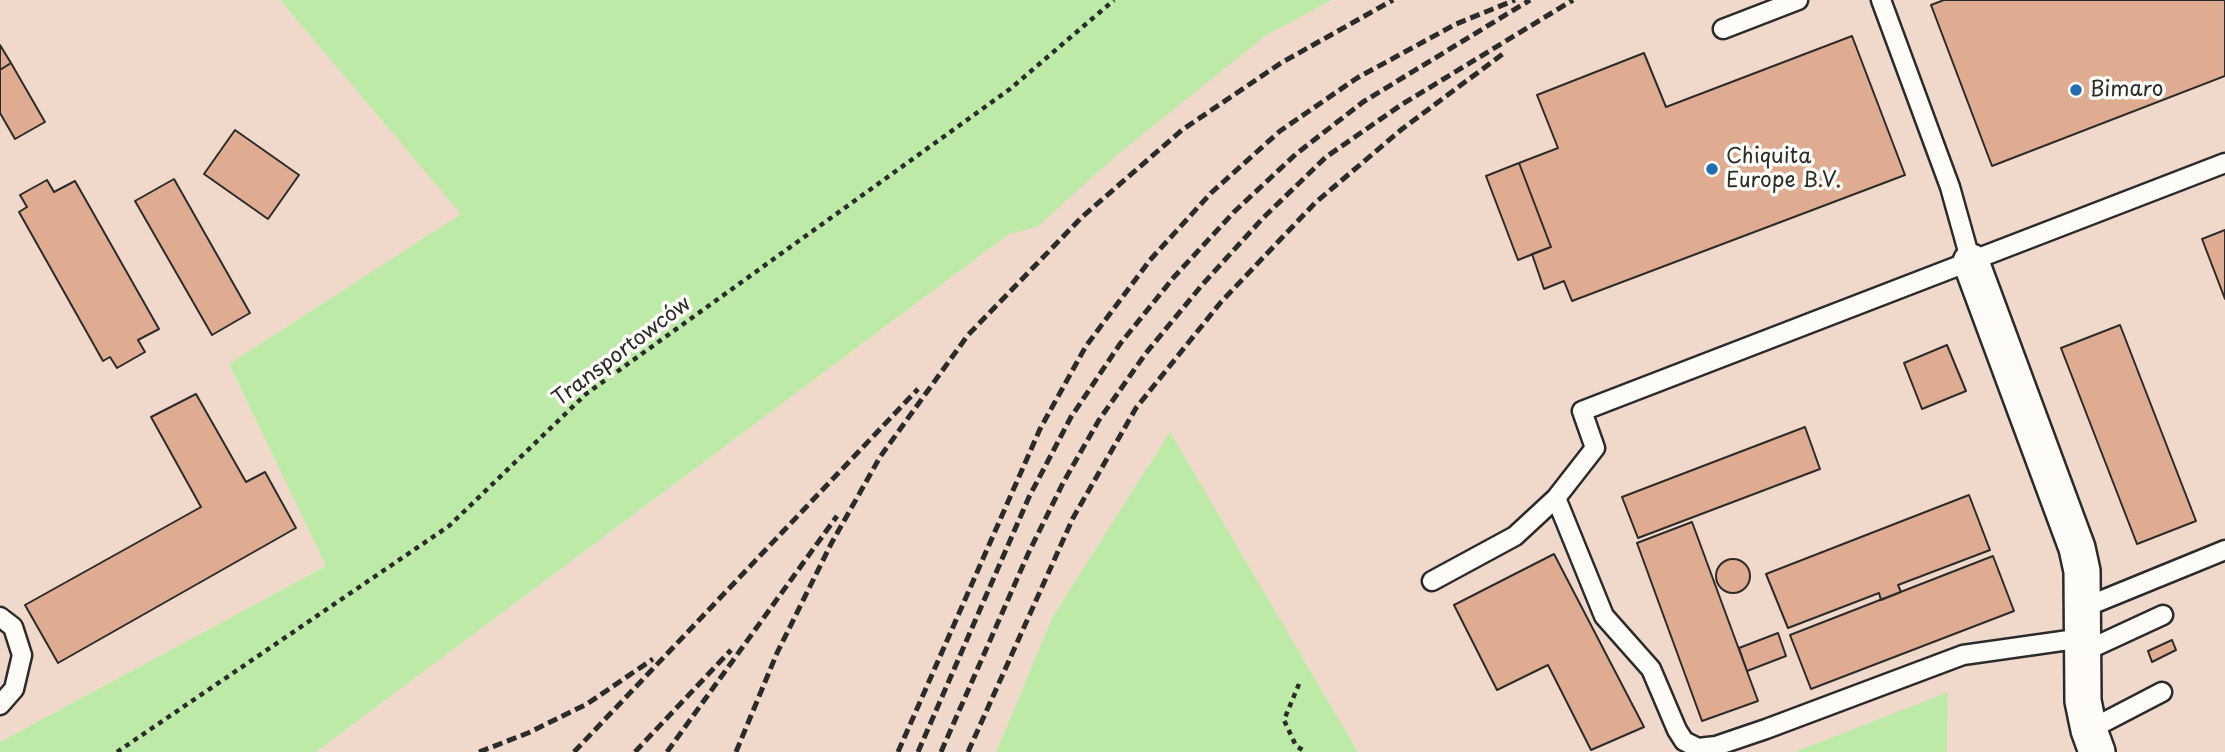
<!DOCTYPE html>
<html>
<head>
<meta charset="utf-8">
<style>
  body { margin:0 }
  canvas { display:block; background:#f7ece3 }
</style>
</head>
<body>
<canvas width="2225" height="752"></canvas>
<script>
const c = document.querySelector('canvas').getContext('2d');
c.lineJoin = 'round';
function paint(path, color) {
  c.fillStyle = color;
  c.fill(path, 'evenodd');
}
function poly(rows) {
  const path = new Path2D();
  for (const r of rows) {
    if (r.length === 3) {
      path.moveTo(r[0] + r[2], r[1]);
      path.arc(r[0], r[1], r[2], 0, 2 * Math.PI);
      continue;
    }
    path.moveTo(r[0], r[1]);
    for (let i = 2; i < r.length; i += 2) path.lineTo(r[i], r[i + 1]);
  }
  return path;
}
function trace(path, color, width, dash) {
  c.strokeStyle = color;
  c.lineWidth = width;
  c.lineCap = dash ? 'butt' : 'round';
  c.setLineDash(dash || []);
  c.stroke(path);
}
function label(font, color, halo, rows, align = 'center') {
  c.font = font + ' "Playpen Sans",sans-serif';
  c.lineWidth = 7;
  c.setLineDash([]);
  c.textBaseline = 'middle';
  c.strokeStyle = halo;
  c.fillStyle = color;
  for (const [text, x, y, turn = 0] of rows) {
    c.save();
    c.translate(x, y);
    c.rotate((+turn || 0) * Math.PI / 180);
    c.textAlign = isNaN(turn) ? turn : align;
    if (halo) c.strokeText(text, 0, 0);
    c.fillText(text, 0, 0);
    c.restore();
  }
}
paint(poly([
  [0,0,280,0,462,214,229,364,326,566,0,742],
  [1331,0,2225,0,2225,752,1947,752,1948,693,1795,752,1358,752,1170,433,1053,616,996,752,316,752,1009,234,1257,32]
]), '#f0d9cb');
paint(poly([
  [280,0,1332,0,1265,36,1118,154,1037,227,1009,234,316,752,0,752,0,742,326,566,229,364,461,214],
  [1170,432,1358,752,996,752,1053,616],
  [1948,692,1947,752,1795,752]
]), '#beeaa8');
const building = poly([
  [1944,0,2225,0,2225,76,1992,166,1931,5,1944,0],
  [1852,36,1905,175,1572,301,1564,281,1544,289,1532,254,1551,247,1519,163,1558,148,1537,95,1644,53,1666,107,1852,36],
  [0,45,11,63,0,70,0,45],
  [11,63,45,122,15,139,0,113,0,70,11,63],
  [235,130,299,175,268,219,204,174,235,130],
  [1519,163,1551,247,1518,260,1486,176,1519,163],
  [174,179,250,313,212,335,135,201,174,179],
  [47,180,54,192,75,181,159,329,138,340,145,352,117,368,110,357,103,361,19,212,27,207,20,195,47,180],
  [2225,230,2225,299,2202,239,2225,230],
  [2120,325,2196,521,2137,544,2061,348,2120,325],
  [1947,345,1966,391,1922,409,1904,363,1947,345],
  [196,394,246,482,265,472,296,528,58,663,25,605,201,507,151,417,196,394],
  [1805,427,1820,469,1638,538,1622,497,1805,427],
  [1969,495,1990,550,1898,585,1901,592,1881,600,1879,593,1788,628,1766,574,1969,495],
  [1692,522,1758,701,1702,721,1637,543,1692,522],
  [1554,554,1644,727,1591,750,1548,665,1497,690,1454,605,1554,554],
  [1993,556,2014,611,1811,689,1790,635,1993,556],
  [1733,576,17],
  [1778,633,1786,656,1747,671,1739,648,1778,633],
  [2172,640,2176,650,2152,662,2148,651,2172,640]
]);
paint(building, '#dfac92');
trace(building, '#2b2b2b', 2);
const service = poly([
  [1881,0,1950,187,1971,262],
  [1723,29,1798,0],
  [1432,581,1515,536,1556,498],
  [2083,608,2225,550],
  [0,617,13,627,22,655,14,689,0,705],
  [2083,638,1963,655,1766,729,1716,746,1698,748,1684,741,1677,730,1651,669,1604,616,1556,498,1595,448,1582,411,2225,163],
  [2083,652,2163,615],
  [2089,730,2162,692]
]);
const minor = poly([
  [1971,262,2077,548,2082,571,2083,701,2089,730,2097,752]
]);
trace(service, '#2b2b2b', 23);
trace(minor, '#2b2b2b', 40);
trace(poly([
  [1299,684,1284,720,1296,746,1306,752],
  [117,752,449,526,586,394,1010,89,1114,0]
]), '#2b2b2b', 4.5, [5, 5]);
trace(service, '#fdfcf7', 18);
trace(minor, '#fdfcf7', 35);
trace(poly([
  [479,752,528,733,587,704,653,659],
  [574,752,918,389],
  [635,752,731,650],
  [667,752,837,516],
  [736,752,777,653,831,544,880,457,968,335,1082,217,1182,130,1281,63,1393,0],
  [898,752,1040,429,1086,346,1150,260,1211,193,1280,131,1357,78,1456,24,1515,0],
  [918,752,1029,497,1071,417,1120,344,1174,277,1234,212,1296,154,1363,102,1530,0],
  [941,752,1028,554,1063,483,1099,420,1146,353,1202,285,1263,218,1326,157,1401,105,1573,0],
  [968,752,1073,518,1136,408,1221,302,1315,203,1402,129,1504,53]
]), '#2b2b2b', 5, [10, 5]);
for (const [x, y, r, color] of [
  [2076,90,7,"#1f6fb2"],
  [1712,169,7,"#1f6fb2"]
]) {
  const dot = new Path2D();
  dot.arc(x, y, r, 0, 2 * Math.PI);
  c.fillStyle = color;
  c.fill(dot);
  trace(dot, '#fdfcf7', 2.5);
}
label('21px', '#2b2b2b', '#fdfcf7', [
  ["Bimaro",2090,90],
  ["Chiquita",1726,157],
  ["Europe B.V.",1726,181]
], 'left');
label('21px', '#2b2b2b', '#fdfcf7', [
  ["Transportowców",622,352,-37]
]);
</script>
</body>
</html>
